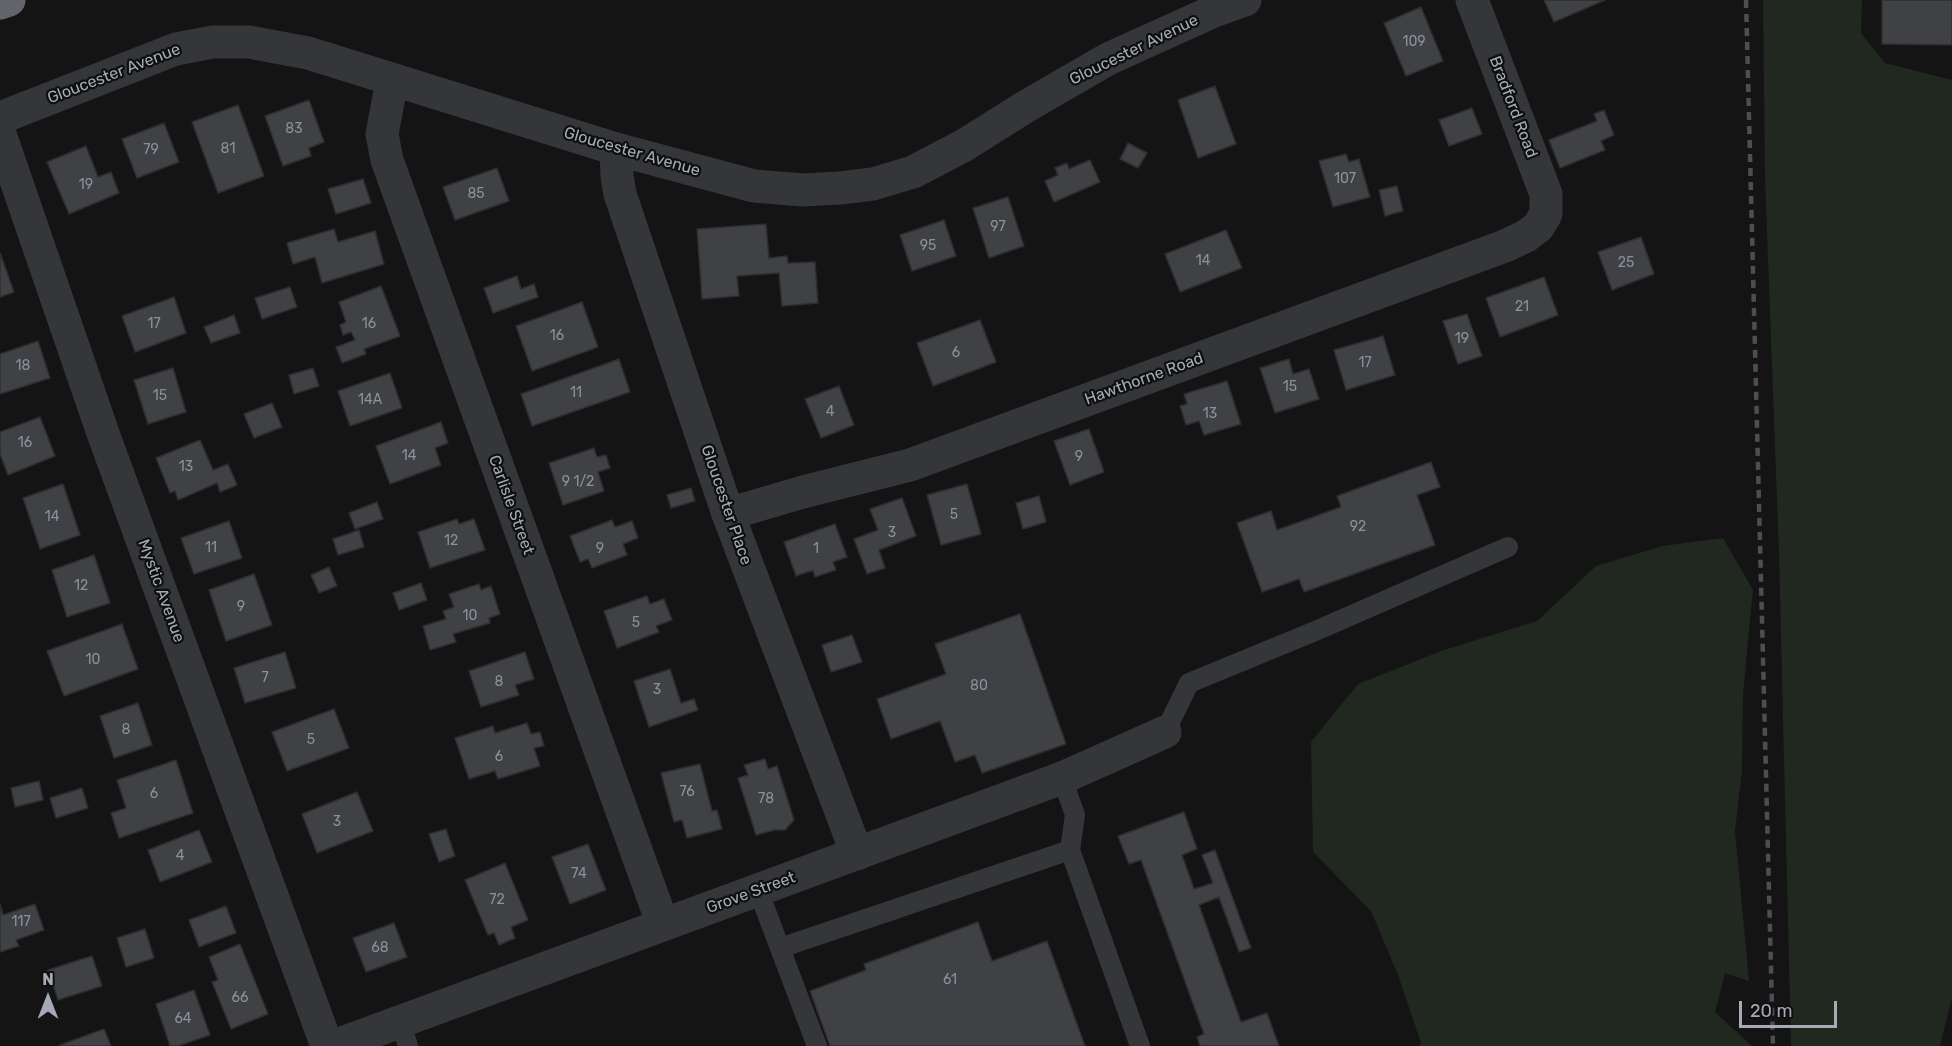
<!DOCTYPE html>
<html>
<head>
<meta charset="utf-8">
<style>
  body { margin:0 }
  #map { position:relative; width:1952px; height:1046px; overflow:hidden; background:#141415; font-family:Rubik,sans-serif }
  canvas { display:block }
  .north { position:absolute; left:18px; top:968px; width:60px; height:60px; -webkit-text-stroke:4px #0f0f10; paint-order:stroke; rotate:0deg; font-size:16px; font-weight:700; line-height:24px; text-align:center; color:#a5abb6 }
  .north::after { content:''; display:block; margin:auto; width:21px; height:27px; background:#a5abb6; clip-path:polygon(50% 0,100% 100%,50% 72%,0 100%) }
  .scale { position:absolute; left:1739px; top:1001px; width:98px; height:27px; box-sizing:border-box; border:3px solid #a5abb6; border-top:0; padding-left:8px; font-size:18px; line-height:21px; white-space:nowrap; color:#a5abb6; -webkit-text-stroke:4px #0f0f10; paint-order:stroke }
</style>
</head>
<body>
<div id="map">
<canvas width="1952" height="1046"></canvas>
<div class="north">N</div>
<div class="scale">20 m</div>
</div>
<script>
const c = document.querySelector('canvas').getContext('2d');
c.lineJoin = 'round';
function paint(path, color) {
  c.fillStyle = color;
  c.fill(path, 'evenodd');
}
function poly(rows) {
  const path = new Path2D();
  for (const r of rows) {
    path.moveTo(r[0], r[1]);
    for (let i = 2; i < r.length; i += 2) path.lineTo(r[i], r[i + 1]);
  }
  return path;
}
function trace(path, color, width, dash) {
  c.strokeStyle = color;
  c.lineWidth = width;
  c.lineCap = dash ? 'butt' : 'round';
  c.setLineDash(dash || []);
  c.stroke(path);
}
function label(font, color, halo, rows, align = 'center') {
  c.font = font + ' Rubik,sans-serif';
  c.lineWidth = 4.5;
  c.setLineDash([]);
  c.textBaseline = 'middle';
  c.strokeStyle = halo;
  c.fillStyle = color;
  for (const [text, x, y, turn = 0] of rows) {
    c.save();
    c.translate(x, y);
    c.rotate((+turn || 0) * Math.PI / 180);
    c.textAlign = isNaN(turn) ? turn : align;
    if (halo) c.strokeText(text, 0, 0);
    c.fillText(text, 0, 0);
    c.restore();
  }
}
paint(poly([
  [1763,0,1862,0,1861,33,1885,63,1952,80,1952,998,1940,1046,1791,1046,1779,554,1765,178],
  [1723,538,1753,590,1743,694,1742,770,1735,831,1749,981,1725,973,1715,1012,1752,1046,1419,1046,1421,1043,1398,975,1371,911,1313,852,1311,742,1358,684,1441,651,1537,621,1596,566,1662,546]
]), '#202820');
const building = poly([
  [1544,0,1605,0,1554,22,1544,0],
  [1882,0,1952,0,1952,45,1882,44,1882,0],
  [1421,7,1443,61,1406,76,1384,23,1421,7],
  [1215,86,1236,144,1198,158,1178,100,1215,86],
  [309,100,324,142,309,148,311,156,283,166,265,116,309,100],
  [238,105,264,176,218,193,192,122,238,105],
  [1472,108,1482,134,1449,146,1439,120,1472,108],
  [1604,110,1614,135,1601,141,1605,150,1560,168,1549,140,1597,121,1594,114,1604,110],
  [164,123,179,162,137,178,122,139,164,123],
  [1128,143,1147,153,1138,168,1120,159,1128,143],
  [86,146,98,177,111,172,119,193,69,214,47,162,86,146],
  [1346,154,1349,162,1359,159,1370,197,1333,207,1319,161,1346,154],
  [1090,160,1100,182,1054,202,1045,181,1058,175,1055,168,1067,163,1069,169,1090,160],
  [497,168,509,201,455,220,443,187,497,168],
  [363,179,371,203,336,214,328,189,363,179],
  [1397,186,1403,211,1385,216,1379,190,1397,186],
  [1008,197,1024,246,989,258,973,208,1008,197],
  [944,220,956,256,912,271,900,235,944,220],
  [766,224,769,258,787,256,788,263,815,262,818,303,782,306,779,273,737,276,739,296,702,299,697,229,766,224],
  [334,229,338,242,375,231,384,264,322,283,315,257,293,264,287,243,334,229],
  [1226,230,1242,268,1180,292,1165,254,1226,230],
  [1641,237,1654,274,1612,290,1598,252,1641,237],
  [0,253,14,292,0,297,0,253],
  [517,276,521,289,534,284,538,297,493,313,484,288,517,276],
  [1544,277,1558,315,1500,337,1486,298,1544,277],
  [381,286,400,336,364,349,366,354,342,363,336,347,355,340,351,332,343,335,340,325,346,322,339,302,381,286],
  [290,287,297,307,262,319,255,298,290,287],
  [174,297,186,333,135,352,122,316,174,297],
  [582,302,598,347,532,371,516,326,582,302],
  [1467,314,1482,356,1458,364,1443,321,1467,314],
  [234,315,240,333,211,343,204,327,234,315],
  [980,320,996,362,933,386,917,343,980,320],
  [1383,336,1395,375,1346,390,1334,350,1383,336],
  [38,341,50,378,0,394,0,354,38,341],
  [619,359,630,392,532,426,521,394,619,359],
  [1289,359,1293,374,1309,369,1319,399,1275,413,1260,368,1289,359],
  [173,368,186,412,148,424,134,380,173,368],
  [313,368,319,386,294,394,289,375,313,368],
  [390,373,402,408,350,426,338,391,390,373],
  [1227,381,1241,424,1204,435,1199,421,1186,425,1180,406,1187,404,1184,394,1227,381],
  [839,386,854,425,821,438,805,399,839,386],
  [272,403,282,427,254,438,244,414,272,403],
  [40,417,55,456,8,475,0,454,0,432,40,417],
  [441,422,448,443,435,448,441,465,390,484,376,446,441,422],
  [1089,429,1104,472,1070,485,1054,441,1089,429],
  [200,440,213,470,228,464,237,485,220,492,217,483,178,500,175,491,170,493,156,458,200,440],
  [594,448,597,457,606,455,610,468,598,472,604,491,563,505,549,463,594,448],
  [1431,462,1440,487,1417,495,1435,545,1304,592,1299,579,1262,592,1237,523,1271,511,1277,530,1341,507,1337,496,1431,462],
  [63,484,80,535,40,549,23,498,63,484],
  [967,484,981,534,941,545,927,495,967,484],
  [691,488,695,501,671,508,667,495,691,488],
  [1039,496,1046,522,1023,529,1016,503,1039,496],
  [902,498,916,536,879,550,885,568,867,574,854,539,878,530,870,509,902,498],
  [377,502,383,519,355,529,349,513,377,502],
  [457,519,459,524,474,519,485,550,430,568,418,532,457,519],
  [612,520,615,527,632,521,638,538,623,544,627,555,592,568,588,559,580,562,570,536,612,520],
  [229,521,242,558,194,574,181,538,229,521],
  [835,524,847,557,833,562,836,570,815,577,813,570,796,576,784,542,835,524],
  [359,530,364,547,338,555,333,539,359,530],
  [94,555,110,603,67,617,52,570,94,555],
  [329,567,337,586,319,593,311,575,329,567],
  [254,574,272,625,226,641,209,590,254,574],
  [421,583,427,600,399,610,393,593,421,583],
  [479,584,481,590,491,586,500,614,489,618,490,623,453,634,456,642,430,650,423,626,446,619,443,611,454,607,449,594,479,584],
  [647,596,650,604,664,599,672,620,656,626,659,632,617,648,604,611,647,596],
  [1020,614,1066,744,982,773,975,755,955,762,940,721,891,739,877,699,946,674,935,644,1020,614],
  [122,624,138,669,64,696,47,651,122,624],
  [852,635,862,662,831,672,822,645,852,635],
  [285,652,296,688,245,703,234,668,285,652],
  [525,652,534,679,515,685,519,695,481,707,469,671,525,652],
  [670,669,681,703,694,699,698,710,649,727,634,681,670,669],
  [138,703,152,745,114,758,100,716,138,703],
  [334,709,349,748,287,771,272,732,334,709],
  [527,723,531,734,540,732,544,746,534,748,540,766,498,779,495,771,469,779,455,738,493,726,495,733,527,723],
  [765,759,768,769,777,766,794,820,785,830,775,830,756,835,738,778,748,775,744,765,765,759],
  [176,760,193,813,119,838,111,813,126,808,117,780,176,760],
  [700,764,712,811,717,810,722,829,687,838,682,820,674,822,661,773,700,764],
  [39,781,43,800,15,807,11,788,39,781],
  [82,788,88,808,56,818,50,798,82,788],
  [357,792,373,831,317,853,302,814,357,792],
  [1184,812,1197,849,1182,855,1194,889,1213,883,1202,855,1215,850,1251,948,1239,952,1219,897,1199,905,1241,1022,1267,1013,1279,1046,1200,1046,1197,1037,1204,1034,1141,860,1129,864,1118,836,1184,812],
  [446,829,455,856,439,862,429,834,446,829],
  [199,830,212,862,160,882,148,850,199,830],
  [588,844,606,890,570,904,552,857,588,844],
  [505,863,528,920,511,927,515,938,499,945,494,933,488,935,465,880,505,863],
  [0,904,3,915,35,904,44,930,16,940,19,946,0,952,0,904],
  [226,906,236,933,199,947,189,920,226,906],
  [978,922,992,961,1047,941,1085,1046,830,1046,810,991,866,970,864,964,978,922],
  [394,923,407,957,366,972,353,938,394,923],
  [145,929,154,958,126,967,117,938,145,929],
  [240,944,268,1014,231,1029,212,982,218,980,209,957,240,944],
  [92,956,102,986,58,1000,48,970,92,956],
  [194,990,210,1035,178,1046,170,1046,156,1004,194,990],
  [104,1029,111,1046,61,1046,60,1045,104,1029]
]);
paint(building, '#3f4145');
trace(building, '#2e2e31', 1.5);
trace(poly([
  [1165,732,1189,683,1313,632,1508,547],
  [1062,778,1075,815,1070,850],
  [758,890,817,1046],
  [780,948,1070,850,1140,1046],
  [400,1022,408,1046]
]), '#35363a', 20);
trace(poly([
  [392,81,382,134,387,160,663,925],
  [0,118,176,49,213,42,249,42,308,53,616,149,754,186,803,190,840,188,873,184,913,172,963,146,1025,107,1108,59,1214,11,1245,0],
  [0,134,104,436,327,1046],
  [616,149,617,176,620,194,728,514,857,854],
  [728,514,803,492,910,465,1505,246,1526,236,1538,227,1546,214,1546,194,1472,0],
  [334,1046,1062,778,1165,732]
]), '#35363a', 33);
trace(poly([
  [0,3,9,0]
]), '#61646b', 33);
trace(poly([
  [1746,0,1773,1046]
]), '#4c4e53', 4.5, [8, 6]);
label('14px', '#8c909a', null, [
  ["109",1414,42],
  ["83",294,129],
  ["81",228,149],
  ["79",151,150],
  ["107",1345,179],
  ["19",86,185],
  ["85",476,194],
  ["97",998,227],
  ["95",928,246],
  ["14",1203,261],
  ["25",1626,263],
  ["21",1522,307],
  ["17",154,324],
  ["16",369,324],
  ["16",557,336],
  ["19",1462,339],
  ["6",956,353],
  ["17",1365,363],
  ["18",23,366],
  ["15",1290,387],
  ["11",576,393],
  ["15",160,396],
  ["14A",370,400],
  ["4",830,412],
  ["13",1210,414],
  ["16",25,443],
  ["14",409,456],
  ["9",1079,457],
  ["13",186,467],
  ["9 1/2",578,482],
  ["5",954,515],
  ["14",52,517],
  ["92",1358,527],
  ["3",892,533],
  ["12",451,541],
  ["11",211,548],
  ["9",600,549],
  ["1",816,549],
  ["12",81,586],
  ["9",241,607],
  ["10",470,616],
  ["5",636,623],
  ["10",93,660],
  ["7",265,678],
  ["8",499,682],
  ["80",979,686],
  ["3",657,690],
  ["8",126,730],
  ["5",311,740],
  ["6",499,757],
  ["76",687,792],
  ["6",154,794],
  ["78",766,799],
  ["3",337,822],
  ["4",180,856],
  ["74",579,874],
  ["72",497,900],
  ["117",21,922],
  ["68",380,948],
  ["61",950,980],
  ["66",240,998],
  ["64",183,1019]
]);
label('16px', '#a5abb6', '#0f0f10', [
  ["Gloucester Avenue",1134,50,-26],
  ["Gloucester Avenue",114,74,-21],
  ["Bradford Road",1513,107,69],
  ["Gloucester Avenue",632,152,16],
  ["Hawthorne Road",1144,379,-20],
  ["Carlisle Street",511,505,70],
  ["Gloucester Place",726,505,71],
  ["Mystic Avenue",161,591,70],
  ["Grove Street",751,893,-20]
]);
</script>
</body>
</html>
